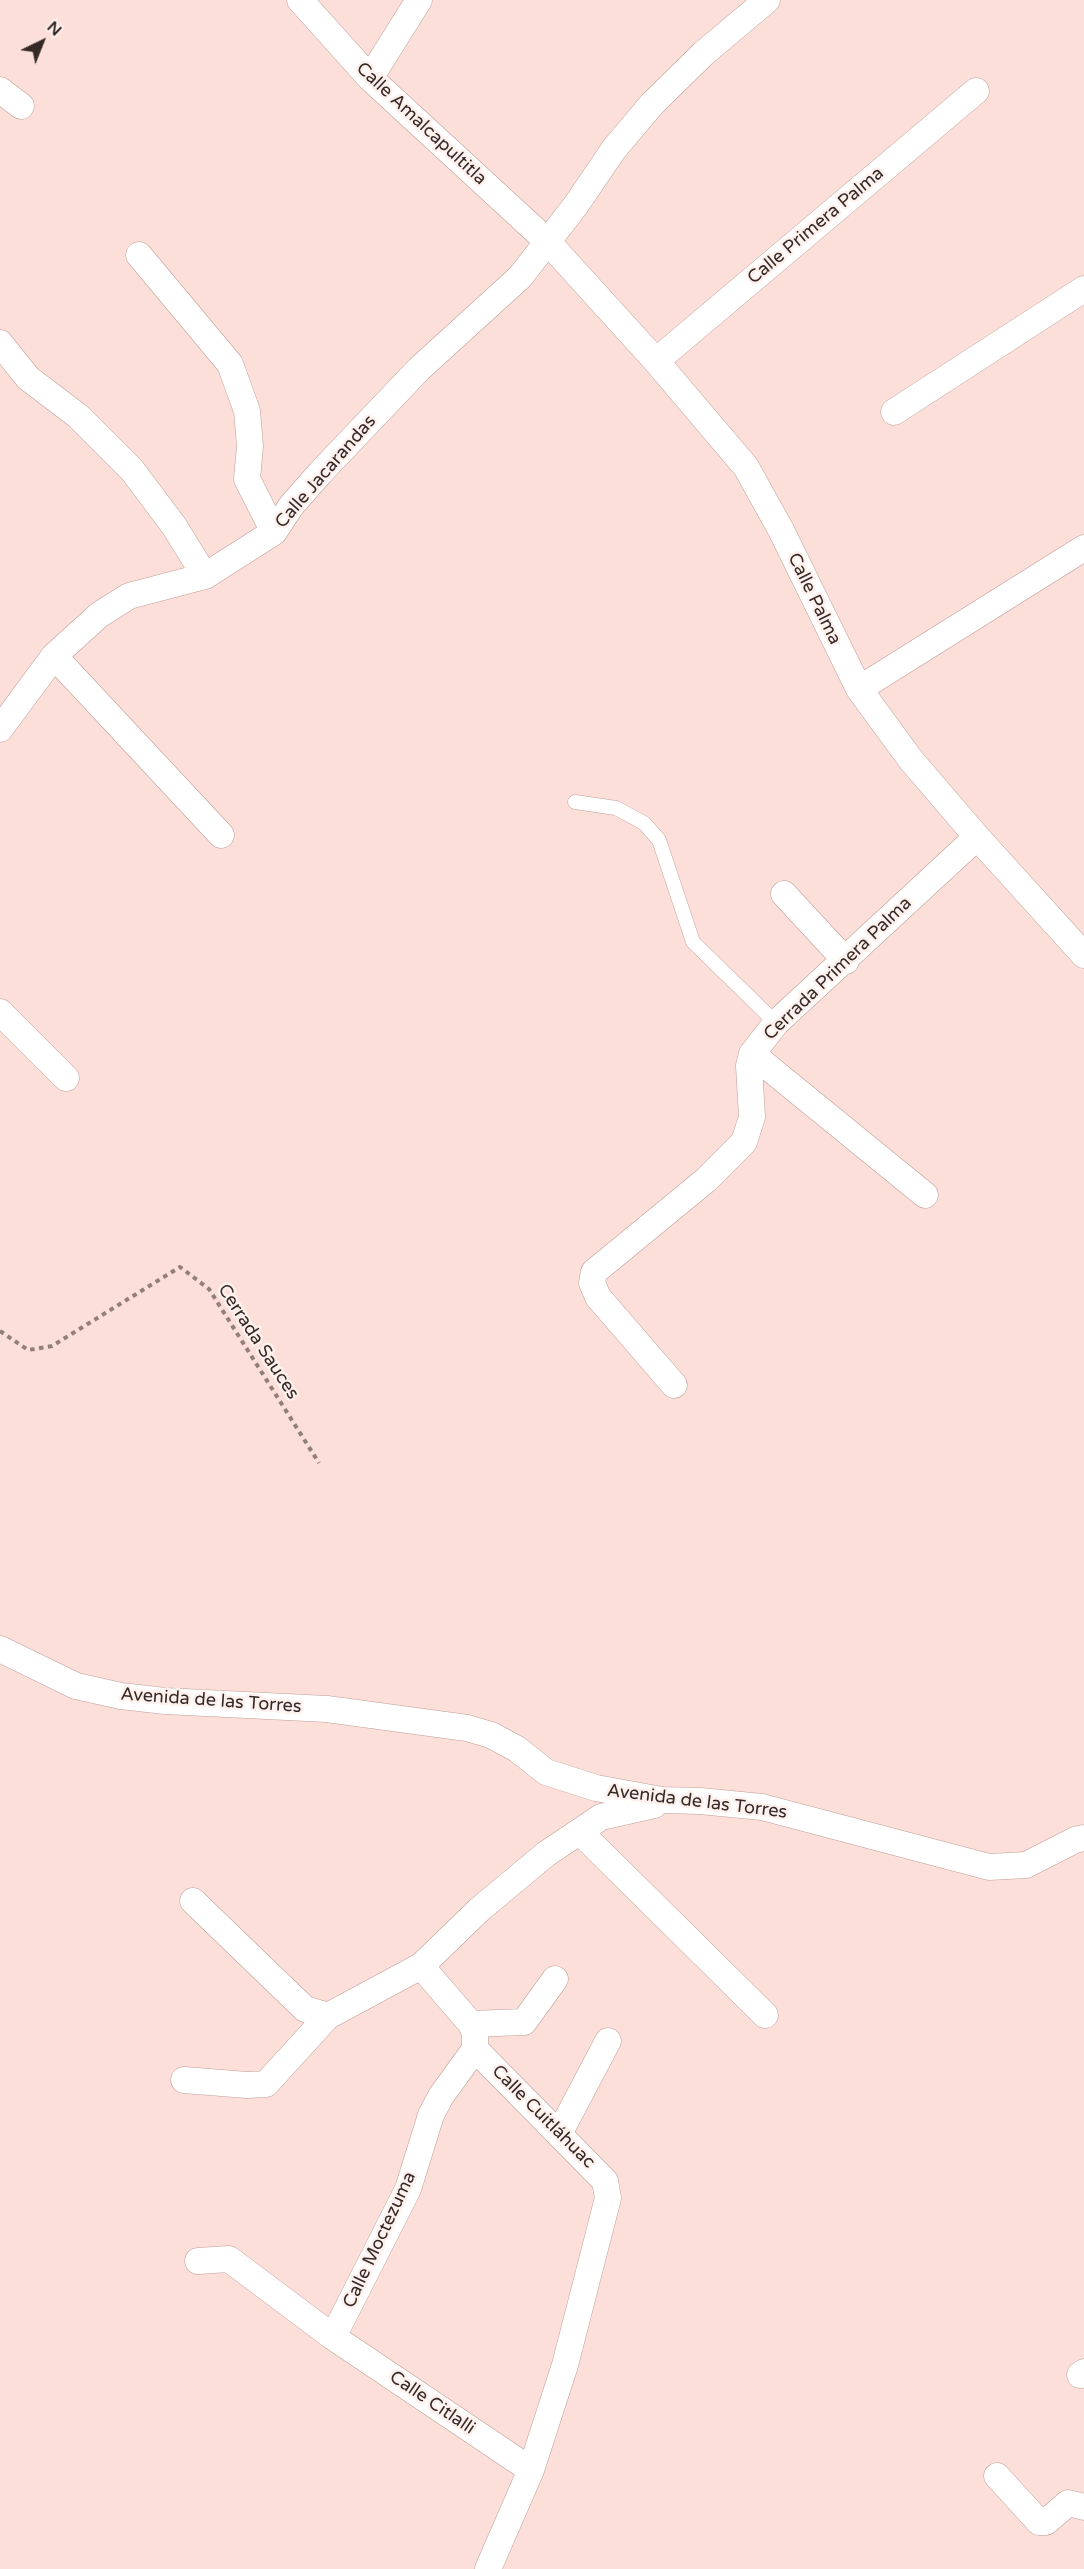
<!DOCTYPE html>
<html>
<head>
<meta charset="utf-8">
<style>
  body { margin:0 }
  #map { position:relative; width:1084px; height:2569px; overflow:hidden; background:#fbdfd8; font-family:"Varela Round",sans-serif }
  canvas { display:block }
  .north { position:absolute; left:12px; top:12px; width:60px; height:60px; -webkit-text-stroke:4px #fef0ec; paint-order:stroke; rotate:43deg; font-size:16px; font-weight:700; line-height:24px; text-align:center; color:#352926 }
  .north::after { content:''; display:block; margin:auto; width:21px; height:27px; background:#352926; clip-path:polygon(50% 0,100% 100%,50% 72%,0 100%) }
</style>
</head>
<body>
<div id="map">
<canvas width="1084" height="2569"></canvas>
<div class="north">N</div>
</div>
<script>
const c = document.querySelector('canvas').getContext('2d');
c.lineJoin = 'round';
function poly(rows) {
  const path = new Path2D();
  for (const r of rows) {
    path.moveTo(r[0], r[1]);
    for (let i = 2; i < r.length; i += 2) path.lineTo(r[i], r[i + 1]);
  }
  return path;
}
function trace(path, color, width, dash) {
  c.strokeStyle = color;
  c.lineWidth = width;
  c.lineCap = dash ? 'butt' : 'round';
  c.setLineDash(dash || []);
  c.stroke(path);
}
function label(font, color, halo, rows, align = 'center') {
  c.font = font + ' "Varela Round",sans-serif';
  c.lineWidth = 5;
  c.setLineDash([]);
  c.textBaseline = 'middle';
  c.strokeStyle = halo;
  c.fillStyle = color;
  for (const [text, x, y, turn = 0] of rows) {
    c.save();
    c.translate(x, y);
    c.rotate((+turn || 0) * Math.PI / 180);
    c.textAlign = isNaN(turn) ? turn : align;
    if (halo) c.strokeText(text, 0, 0);
    c.fillText(text, 0, 0);
    c.restore();
  }
}
const service = poly([
  [575,802,616,808,644,823,659,840,693,942,776,1023]
]);
const minor = poly([
  [300,0,370,78,548,242,656,361,746,467,781,530,859,689,911,760,977,837,1084,955],
  [370,78,419,0],
  [0,90,21,106],
  [139,255,230,364,247,411,250,446,247,479,274,532],
  [0,343,28,378,78,416,132,470,174,526,205,576],
  [656,361,976,91],
  [894,412,1084,289],
  [54,656,221,835],
  [859,689,1084,548],
  [0,729,54,656,99,615,129,596,205,576,274,532,291,506,320,473,419,369,520,277,576,205,614,149,652,104,704,53,767,0],
  [784,894,846,961],
  [0,1012,66,1078],
  [752,1054,925,1195],
  [674,1385,598,1297,592,1283,594,1272,706,1180,744,1142,752,1117,749,1066,752,1054,776,1023,977,837],
  [0,1649,76,1686,121,1696,165,1701,327,1709,467,1728,491,1735,517,1749,546,1772,596,1788,662,1800,700,1801,762,1807,989,1867,1026,1865,1075,1840,1084,1838],
  [581,1833,765,2015],
  [193,1901,305,2009,328,2016],
  [471,2024,524,2022,555,1979],
  [184,2080,247,2085,266,2084,328,2016,421,1966],
  [559,2134,608,2041],
  [198,2261,229,2259,333,2337,531,2470],
  [333,2337,408,2189,431,2115,441,2096,475,2049],
  [1080,2375,1084,2372],
  [997,2476,1039,2522,1046,2522,1068,2503,1084,2507],
  [488,2569,531,2470,565,2365,608,2198,605,2181,475,2049,475,2034,471,2024,421,1966,480,1909,546,1854,601,1817,654,1805]
]);
trace(service, '#bf9e97', 15);
trace(minor, '#bf9e97', 27);
trace(poly([
  [0,1331,28,1350,52,1346,180,1267,209,1289,319,1463]
]), '#937f7a', 4, [4.5, 4.5]);
trace(service, '#fff', 14);
trace(minor, '#fff', 26);
label('18px', '#352926', '#fef0ec', [
  ["Calle Amalcapultitla",421,124,43],
  ["Calle Primera Palma",816,226,-40],
  ["Calle Jacarandas",326,472,-49],
  ["Calle Palma",814,599,64],
  ["Cerrada Primera Palma",838,969,-44],
  ["Cerrada Sauces",258,1342,57],
  ["Avenida de las Torres",211,1701,4],
  ["Avenida de las Torres",697,1802,7],
  ["Calle Cuitláhuac",543,2117,45],
  ["Calle Moctezuma",380,2240,-65],
  ["Calle Citlalli",432,2403,34]
]);
</script>
</body>
</html>
